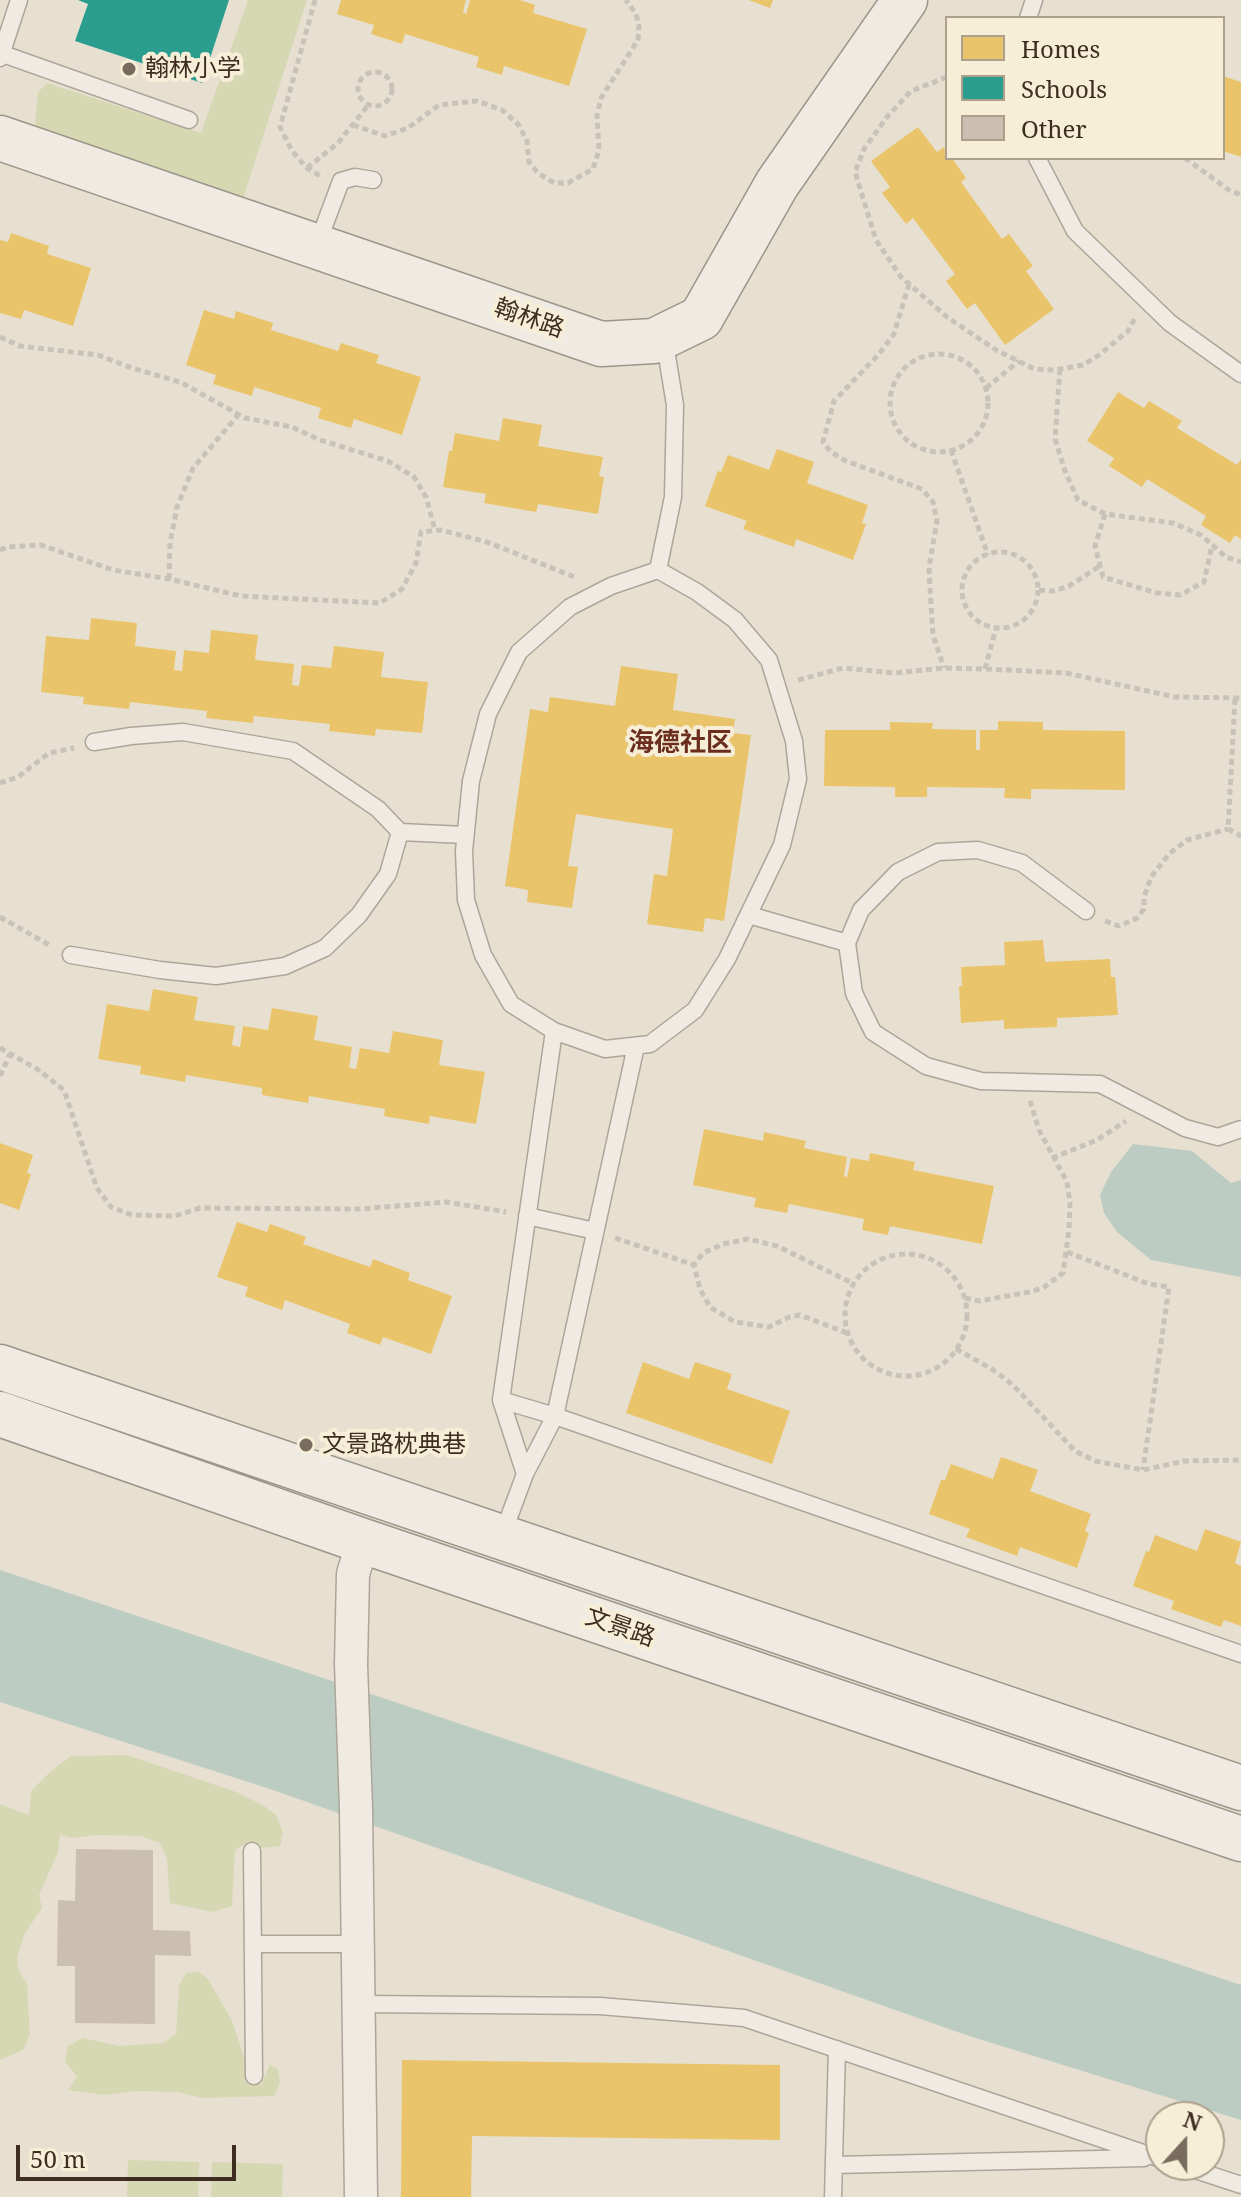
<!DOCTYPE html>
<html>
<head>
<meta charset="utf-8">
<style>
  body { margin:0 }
  #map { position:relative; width:1241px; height:2197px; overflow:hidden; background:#e7e0d1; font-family:"Noto Serif",serif }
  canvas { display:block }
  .legend { position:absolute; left:945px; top:16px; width:280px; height:144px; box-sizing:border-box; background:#f7eed8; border:2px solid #ada18e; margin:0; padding:10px 14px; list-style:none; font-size:24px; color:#3d2e20 }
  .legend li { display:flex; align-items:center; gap:16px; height:40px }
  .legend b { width:40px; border:2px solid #ada18e }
  .north { position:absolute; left:1145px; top:2101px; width:80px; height:80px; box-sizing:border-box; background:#f7eed8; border:2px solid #ada18e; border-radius:50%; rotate:21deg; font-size:22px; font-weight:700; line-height:32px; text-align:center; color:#3d2e20 }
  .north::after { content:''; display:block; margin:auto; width:28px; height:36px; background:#786c5e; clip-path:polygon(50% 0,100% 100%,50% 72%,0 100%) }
  .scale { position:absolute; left:16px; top:2145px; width:220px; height:36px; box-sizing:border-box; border:4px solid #3d2e20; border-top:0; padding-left:10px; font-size:24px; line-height:28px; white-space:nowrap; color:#3d2e20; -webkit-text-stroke:6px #f7eed8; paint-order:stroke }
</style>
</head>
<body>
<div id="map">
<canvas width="1241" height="2197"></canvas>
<ul class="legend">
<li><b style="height:22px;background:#e9c46a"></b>Homes</li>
<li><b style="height:22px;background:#2a9d8f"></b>Schools</li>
<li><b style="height:22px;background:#cbbfb2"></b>Other</li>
</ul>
<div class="north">N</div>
<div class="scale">50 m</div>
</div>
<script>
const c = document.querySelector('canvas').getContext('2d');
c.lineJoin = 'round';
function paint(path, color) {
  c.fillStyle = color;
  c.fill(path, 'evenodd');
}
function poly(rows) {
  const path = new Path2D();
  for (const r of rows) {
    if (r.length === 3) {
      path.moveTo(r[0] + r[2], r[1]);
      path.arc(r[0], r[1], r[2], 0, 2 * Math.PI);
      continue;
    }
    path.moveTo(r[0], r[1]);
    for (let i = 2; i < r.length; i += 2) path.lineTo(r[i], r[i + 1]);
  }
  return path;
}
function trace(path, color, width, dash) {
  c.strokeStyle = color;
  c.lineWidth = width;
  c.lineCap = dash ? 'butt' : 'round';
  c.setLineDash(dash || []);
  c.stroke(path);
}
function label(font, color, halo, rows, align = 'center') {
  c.font = font + ' "Noto Serif","Noto Sans SC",serif';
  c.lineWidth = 8;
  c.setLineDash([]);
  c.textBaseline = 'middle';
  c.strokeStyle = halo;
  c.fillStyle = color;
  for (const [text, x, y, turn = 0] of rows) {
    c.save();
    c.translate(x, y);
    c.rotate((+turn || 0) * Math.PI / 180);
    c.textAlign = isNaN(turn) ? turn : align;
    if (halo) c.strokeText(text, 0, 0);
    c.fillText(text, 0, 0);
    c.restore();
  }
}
paint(poly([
  [248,0,307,0,239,211,34,134,38,92,47,83,201,133],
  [127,1755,239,1793,264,1806,276,1815,283,1832,280,1846,259,1848,246,1843,235,1850,232,1906,213,1912,170,1903,167,1859,160,1843,141,1836,97,1835,73,1838,60,1835,58,1852,39,1895,42,1908,25,1933,17,1957,19,1971,27,1984,30,2034,23,2050,0,2060,0,1804,29,1815,31,1791,51,1771,71,1756],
  [199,1972,208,1979,232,2021,245,2060,245,2082,261,2085,270,2065,278,2069,280,2082,274,2096,203,2098,177,2092,136,2091,104,2095,68,2090,77,2077,65,2062,68,2046,83,2038,119,2046,163,2043,176,2034,179,1986,186,1973],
  [128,2160,199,2162,198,2197,127,2197],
  [212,2162,283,2164,282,2197,211,2197]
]), '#d6d7b3');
paint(poly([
  [1133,1144,1192,1151,1231,1183,1241,1180,1241,1277,1151,1260,1117,1232,1104,1213,1100,1195,1111,1172],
  [0,1570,1241,1985,1241,2120,966,2035,273,1790,0,1702]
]), '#bcccc2');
paint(poly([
  [341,0,466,0,463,12,466,14,470,0,520,0,535,5,533,13,587,29,569,86,504,66,502,75,476,67,479,57,405,34,402,44,371,34,374,25,337,14],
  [749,0,773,0,770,8],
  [1223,76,1241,82,1241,157,1223,151],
  [918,127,937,152,944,147,947,158,952,158,966,178,961,182,1002,239,1009,234,1033,266,1026,271,1054,309,1005,345,975,303,967,309,946,281,955,274,913,218,906,224,882,193,890,187,871,161],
  [11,233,49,246,47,254,91,268,73,326,24,310,21,319,0,313,0,240,8,242],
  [204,310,234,319,236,311,273,323,271,330,338,351,341,343,379,355,376,363,421,377,402,435,354,419,351,428,318,418,321,408,254,387,252,396,213,384,216,375,186,365],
  [1118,392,1144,408,1149,401,1182,421,1177,428,1237,465,1241,459,1241,539,1235,535,1230,543,1201,525,1206,516,1147,479,1142,487,1109,466,1114,458,1087,441],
  [503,418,542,425,538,446,603,457,599,476,604,477,598,514,538,504,536,512,484,503,486,494,443,487,449,451,452,451,455,433,499,441],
  [777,449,814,462,807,483,868,505,862,523,866,524,853,560,796,539,794,547,743,529,747,521,705,506,718,471,721,472,728,455,769,470],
  [91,618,137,623,135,646,176,651,174,670,182,671,184,650,209,653,211,630,258,635,255,660,294,664,292,685,299,686,302,665,331,668,334,646,384,652,381,677,428,682,422,733,376,729,375,736,329,731,330,724,254,716,253,723,206,718,207,711,130,702,129,709,83,704,84,697,41,692,46,636,89,640],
  [621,666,678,674,673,710,735,719,733,733,751,735,724,921,705,918,703,932,647,924,654,874,667,876,673,829,576,814,568,866,578,867,572,908,527,902,528,890,505,886,530,709,548,712,550,697,615,706],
  [998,721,1043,722,1043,730,1125,731,1125,790,1031,789,1031,799,1004,798,1005,788,927,787,927,797,895,797,895,787,824,786,825,730,890,730,890,722,933,723,932,729,976,730,976,750,980,750,980,730,998,730],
  [1043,940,1045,962,1110,959,1111,977,1115,977,1118,1015,1057,1018,1057,1027,1004,1029,1004,1020,961,1023,959,986,962,986,961,967,1005,965,1004,942],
  [153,989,198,997,194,1020,235,1026,232,1045,240,1047,243,1026,268,1030,272,1008,318,1016,314,1040,352,1047,349,1068,356,1069,360,1048,389,1053,393,1031,443,1040,439,1065,485,1072,476,1124,430,1116,429,1124,384,1116,385,1109,309,1096,308,1103,262,1095,262,1088,186,1075,185,1082,140,1074,141,1066,98,1059,107,1004,149,1011],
  [704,1129,763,1141,764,1132,806,1141,804,1148,847,1157,844,1176,847,1177,851,1158,869,1161,870,1153,915,1162,913,1170,994,1186,982,1244,890,1226,888,1235,862,1230,864,1219,789,1204,787,1213,754,1207,756,1198,693,1185],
  [0,1143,33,1155,27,1173,31,1174,19,1210,0,1203],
  [237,1222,267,1232,270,1224,306,1237,303,1244,370,1267,373,1259,410,1273,408,1280,452,1296,431,1354,383,1337,380,1345,347,1333,350,1324,285,1300,282,1310,245,1296,248,1287,217,1277],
  [643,1362,689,1379,695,1362,732,1374,727,1389,790,1411,772,1464,626,1413],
  [1001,1457,1038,1470,1030,1491,1091,1514,1085,1531,1089,1533,1077,1568,1020,1547,1017,1556,966,1537,970,1529,929,1514,941,1480,945,1480,951,1464,993,1479],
  [1205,1529,1241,1542,1235,1563,1241,1566,1241,1626,1224,1620,1221,1627,1171,1609,1174,1601,1133,1586,1146,1551,1149,1552,1155,1535,1197,1551],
  [402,2060,780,2065,780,2140,472,2136,471,2197,401,2197]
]), '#e9c46a');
paint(poly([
  [229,0,202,83,75,41,88,4,78,0]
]), '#2a9d8f');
paint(poly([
  [76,1849,153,1850,153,1930,190,1931,191,1956,155,1955,155,2024,75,2023,75,1966,57,1966,58,1900,75,1901]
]), '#cbbfb2');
const service = poly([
  [1028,18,1034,0],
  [0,53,189,120],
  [0,58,19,0],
  [1037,158,1075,231,1170,323,1241,374],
  [317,245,341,181,355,177,373,180],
  [658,570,697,592,735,620,769,660,794,741,798,779,782,845,727,959,695,1010,650,1044,605,1049,554,1031,511,1004,483,955,466,900,464,851,471,781,488,714,519,652,570,607,611,586,658,570,673,497,675,405,664,338],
  [94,742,131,736,183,732,293,751,378,809,400,832,465,835],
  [749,915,847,943,861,910,898,872,938,852,978,850,1022,863,1086,911],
  [847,943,854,993,873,1032,926,1066,981,1081,1100,1084,1185,1128,1218,1137,1241,1129],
  [71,955,160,970,216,976,285,966,325,948,359,915,388,874,400,832],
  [527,1216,595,1231],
  [501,1400,555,1416,1241,1654],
  [525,1474,501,1400,554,1031],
  [502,1536,525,1474,555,1416,636,1046],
  [252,1851,254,2076],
  [253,1944,358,1944],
  [359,2004,600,2006,744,2018,1161,2159],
  [834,2165,1144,2158],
  [1180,2165,1241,2185],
  [833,2197,837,2049]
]);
const minor = poly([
  [361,2197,356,1808,351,1664,353,1574,363,1541]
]);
const secondary = poly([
  [0,138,601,344,654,341,701,318,777,184,905,0],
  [0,1367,1241,1788],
  [0,1414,363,1541,1241,1839]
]);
trace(service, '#ada599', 19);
trace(minor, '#ada599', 35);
trace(secondary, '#9c958a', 47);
trace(poly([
  [315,0,280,127,292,151,307,168,322,177],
  [375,89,17],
  [947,77,911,91,887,117,864,149,855,172,876,240,901,277,947,317,996,350,1034,369,1054,370,1083,365,1099,355,1128,331,1135,318],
  [353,125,385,136,408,128,439,105,477,101,502,110,518,124,527,141,529,162,538,173,554,183,568,183,593,169,599,150,597,116,601,98,638,40,639,26,636,14,626,0],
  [1185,158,1229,190,1241,195],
  [307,168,338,143,369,104],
  [909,284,894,334,879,354,834,401,823,442,831,452,846,461,922,489,933,502,937,521,929,567,930,588,933,635,944,668],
  [0,337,20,346,98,355,132,368,180,382,245,418,292,427,320,440,388,461,414,477,426,497,435,530],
  [939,403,49],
  [1060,369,1055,439,1065,471,1078,500,1105,514,1173,523,1201,535,1226,557,1241,562],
  [986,388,1019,361],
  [951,450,988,555],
  [1105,514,1095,546,1103,577,1157,593,1180,595,1204,582,1212,545],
  [0,550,8,547,41,545,113,570,169,579,241,596,380,603,402,589,416,563,421,532,441,530,487,542,577,578],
  [1000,590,38],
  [169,579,170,543,177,507,193,468,239,414],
  [1039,590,1054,591,1069,586,1100,566],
  [985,669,996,628],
  [798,680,843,668,895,673,944,668,985,669,1066,673,1175,697,1241,698],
  [1235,699,1228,829,1241,836],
  [0,783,18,777,49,753,74,748],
  [0,917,51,946],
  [1105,921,1119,926,1137,918,1144,909,1144,897,1151,877,1169,854,1187,840,1228,829],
  [0,1048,37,1069,64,1090,97,1188,111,1207,132,1215,175,1216,200,1208,360,1209,447,1202,506,1212],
  [0,1076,10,1054],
  [1052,1158,1097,1140,1126,1121],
  [615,1238,694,1265],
  [1067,1252,1149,1284,1169,1287,1143,1470],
  [906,1315,61],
  [965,1298,980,1301,1029,1292,1043,1288,1063,1273,1069,1230,1070,1204,1067,1182,1039,1130,1030,1101],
  [847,1333,800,1315,789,1317,769,1327,735,1322,710,1307,700,1289,694,1265,703,1253,723,1244,748,1239,777,1246,852,1283],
  [956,1349,992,1369,1014,1386,1075,1451,1095,1461,1143,1470,1185,1461,1241,1460]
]), '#c8c2b9', 5, [6, 4]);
trace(service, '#efebe3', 16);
trace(minor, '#efebe3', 32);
trace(secondary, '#efebe3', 44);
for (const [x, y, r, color] of [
  [129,69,8,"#786c5e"],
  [306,1445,8,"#786c5e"]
]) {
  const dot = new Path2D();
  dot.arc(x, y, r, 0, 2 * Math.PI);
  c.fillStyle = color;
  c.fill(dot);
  trace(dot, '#f7eed8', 3);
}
label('24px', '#3d2e20', '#f7eed8', [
  ["翰林小学",145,69],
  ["文景路枕典巷",322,1445]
], 'left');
label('24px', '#3d2e20', '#f7eed8', [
  ["翰林路",529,319,19],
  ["文景路",620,1628,19]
]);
label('bold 26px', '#6b2e1e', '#f7eed8', [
  ["海德社区",680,744]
]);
</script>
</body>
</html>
